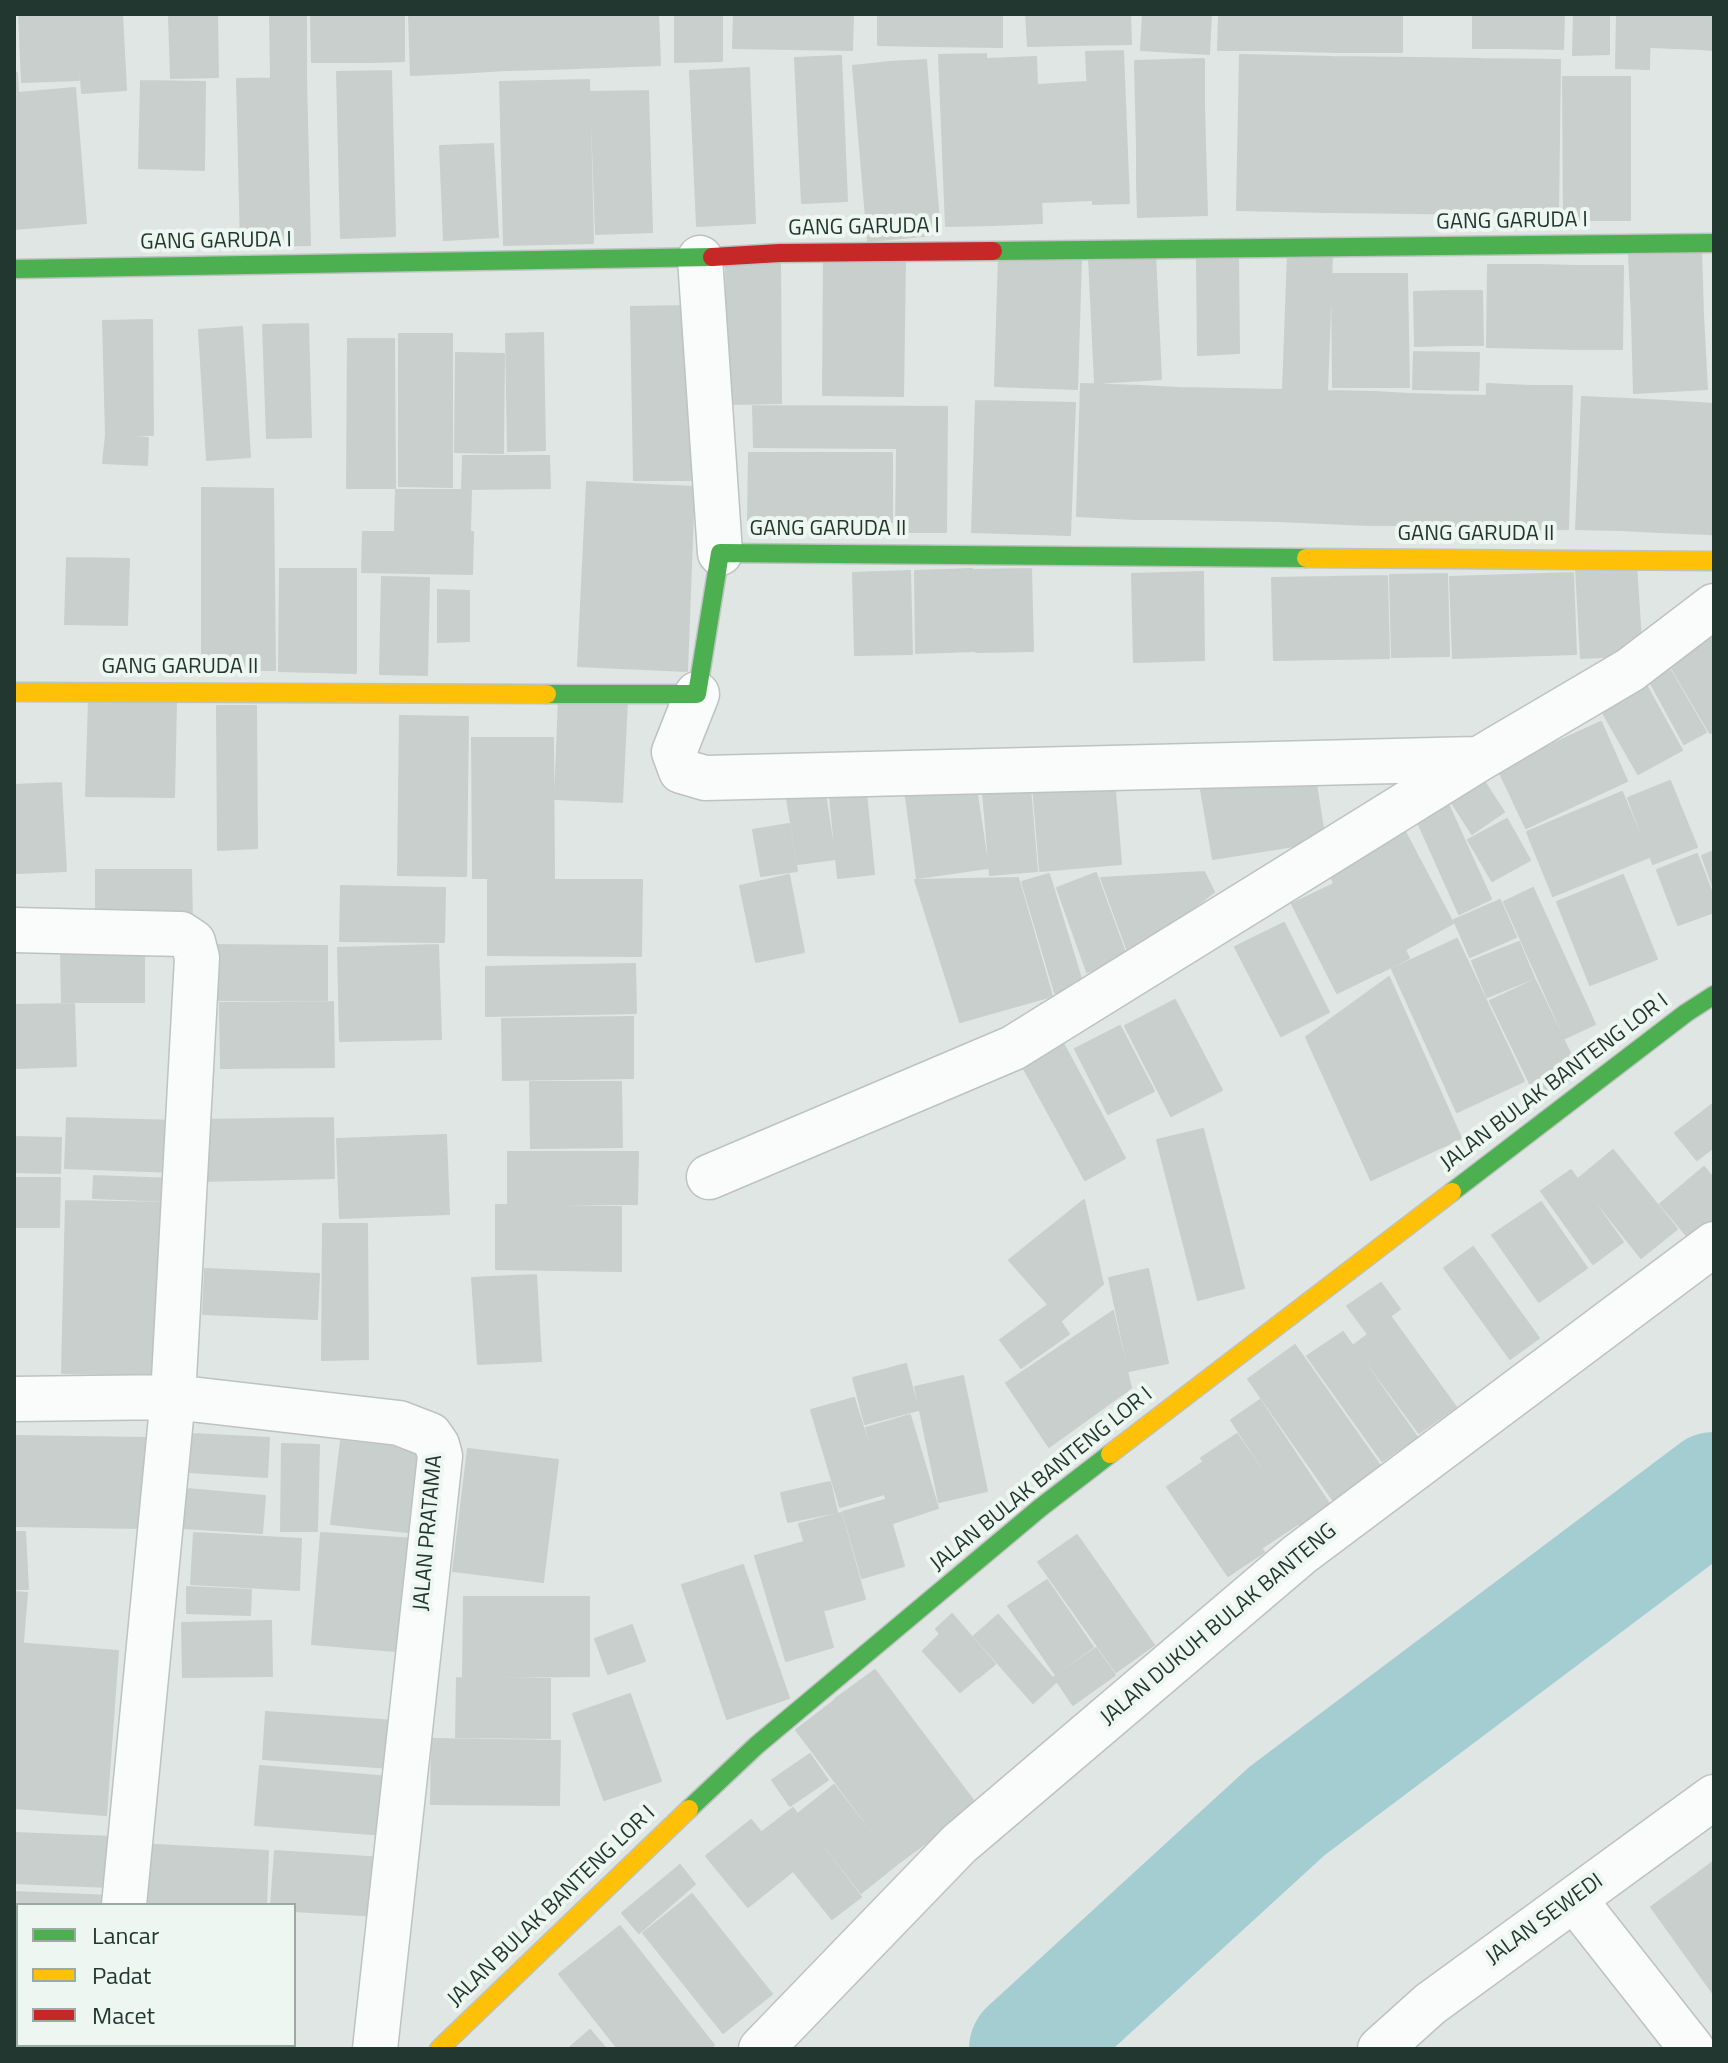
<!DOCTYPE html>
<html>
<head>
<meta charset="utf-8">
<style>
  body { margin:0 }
  #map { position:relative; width:1728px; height:2063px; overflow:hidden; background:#e0e6e3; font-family:"Titillium Web",sans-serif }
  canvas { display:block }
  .frame { position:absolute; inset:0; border:16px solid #213730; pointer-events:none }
  .legend { position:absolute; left:16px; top:1903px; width:280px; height:144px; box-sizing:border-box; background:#eef6f2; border:2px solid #9caaa4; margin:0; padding:10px 14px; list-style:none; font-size:24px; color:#213730 }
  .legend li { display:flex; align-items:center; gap:16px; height:40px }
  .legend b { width:40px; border:2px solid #9caaa4 }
</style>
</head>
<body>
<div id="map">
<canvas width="1728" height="2063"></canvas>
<div class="frame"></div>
<ul class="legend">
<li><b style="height:10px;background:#4caf50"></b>Lancar</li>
<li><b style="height:10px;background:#ffc107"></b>Padat</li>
<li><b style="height:10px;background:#c62828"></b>Macet</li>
</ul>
</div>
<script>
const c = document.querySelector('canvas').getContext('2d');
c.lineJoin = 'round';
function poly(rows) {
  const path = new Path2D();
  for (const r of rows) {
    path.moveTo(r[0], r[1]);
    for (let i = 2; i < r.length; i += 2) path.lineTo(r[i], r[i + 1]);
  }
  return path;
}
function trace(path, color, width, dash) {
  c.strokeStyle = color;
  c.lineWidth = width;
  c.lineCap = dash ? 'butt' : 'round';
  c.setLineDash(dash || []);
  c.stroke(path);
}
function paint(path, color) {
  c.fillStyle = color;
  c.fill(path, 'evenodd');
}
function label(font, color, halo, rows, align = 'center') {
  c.font = font + ' "Titillium Web",sans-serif';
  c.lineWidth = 8;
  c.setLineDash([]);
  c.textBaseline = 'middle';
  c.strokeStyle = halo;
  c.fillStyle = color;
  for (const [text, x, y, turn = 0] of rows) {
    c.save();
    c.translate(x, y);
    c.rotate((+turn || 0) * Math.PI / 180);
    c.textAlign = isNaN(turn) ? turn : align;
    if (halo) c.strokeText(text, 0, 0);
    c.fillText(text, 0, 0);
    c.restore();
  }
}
trace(poly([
  [1027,2049,1287,1811,1714,1490]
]), '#a4cdd2', 116);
const building = poly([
  [19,14,76,14,79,80,22,82,19,14],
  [77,14,122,14,126,90,82,93,77,14],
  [169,14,217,14,218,77,171,78,169,14],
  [270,14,306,14,306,78,271,78,270,14],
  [311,14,372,14,373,62,312,62,311,14],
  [372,14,404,14,404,61,373,62,372,14],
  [409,14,454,14,456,73,411,75,409,14],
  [454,14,505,14,507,70,456,73,454,14],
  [505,14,547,14,549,69,507,70,505,14],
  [547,14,602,14,604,67,549,69,547,14],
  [602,14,658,14,660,65,604,67,602,14],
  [675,14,722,14,722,61,675,62,675,14],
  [734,14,793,14,793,49,733,48,734,14],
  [793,14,853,14,852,50,793,49,793,14],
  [878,14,928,14,928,46,878,45,878,14],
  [928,14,1002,14,1002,47,928,46,928,14],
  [1026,14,1069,14,1070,45,1028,46,1026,14],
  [1069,14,1130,14,1131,44,1070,45,1069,14],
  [1143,14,1211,14,1209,54,1141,50,1143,14],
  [1219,14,1265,14,1265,50,1218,50,1219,14],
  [1265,14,1338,14,1337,52,1265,50,1265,14],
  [1338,14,1402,14,1402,52,1337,52,1338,14],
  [1473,14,1511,14,1511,48,1473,48,1473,14],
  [1511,14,1564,14,1563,49,1511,48,1511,14],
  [1574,14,1609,14,1609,54,1573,55,1574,14],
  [1617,14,1650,14,1649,69,1616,68,1617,14],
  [1652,14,1702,14,1700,49,1651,47,1652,14],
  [1702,14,1714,14,1714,50,1700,49,1702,14],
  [1123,51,1129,203,1093,204,1086,52,1123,51],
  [986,54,993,225,946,226,939,55,986,54],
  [1240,55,1331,57,1329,212,1237,210,1240,55],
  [841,56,847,201,802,203,795,58,841,56],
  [1036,57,1042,223,993,225,987,59,1036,57],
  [1331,57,1416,58,1414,213,1329,212,1331,57],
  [1416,58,1482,59,1479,214,1414,213,1416,58],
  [1204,59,1204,105,1136,106,1135,61,1204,59],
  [1482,59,1560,60,1558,215,1479,214,1482,59],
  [926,60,940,234,903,238,890,62,926,60],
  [890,62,903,238,868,241,853,66,890,62],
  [749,68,755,223,697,226,690,71,749,68],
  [391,71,395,236,341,238,337,72,391,71],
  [17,73,18,93,75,88,86,223,14,229,14,74,17,73],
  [1563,77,1630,77,1630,220,1564,220,1563,77],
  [306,78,310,245,241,246,237,79,306,78],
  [589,80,593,243,504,245,500,82,589,80],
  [141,81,205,82,204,170,139,168,141,81],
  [1087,82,1091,200,1043,202,1038,85,1087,82],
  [648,91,652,232,596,234,591,92,648,91],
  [1204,105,1205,143,1137,145,1136,106,1204,105],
  [1205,143,1206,179,1137,181,1137,145,1205,143],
  [493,144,498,237,444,240,440,146,493,144],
  [1206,179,1207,215,1138,217,1137,181,1206,179],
  [1701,250,1703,315,1632,318,1629,253,1701,250],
  [1155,254,1161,379,1095,383,1089,258,1155,254],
  [1288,254,1332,256,1327,391,1283,390,1288,254],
  [999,256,1081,259,1077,389,995,386,999,256],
  [1238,256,1239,353,1198,355,1197,257,1238,256],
  [824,258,905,258,903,396,823,395,824,258],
  [726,261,780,261,781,403,728,404,726,261],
  [1488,265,1537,265,1536,348,1487,347,1488,265],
  [1537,265,1577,266,1576,349,1536,348,1537,265],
  [1577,266,1623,266,1622,349,1576,349,1577,266],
  [1332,274,1407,274,1409,387,1333,387,1332,274],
  [1452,291,1482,291,1483,345,1453,345,1452,291],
  [1452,291,1453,345,1415,346,1414,292,1452,291],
  [692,306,695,480,634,480,631,307,692,306],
  [1703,315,1707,389,1634,393,1632,318,1703,315],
  [152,320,153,435,106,435,103,321,152,320],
  [308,324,311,437,267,438,263,325,308,324],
  [242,327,250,457,207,460,199,330,242,327],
  [543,333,545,450,508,451,506,334,543,333],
  [399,334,452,334,452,487,399,486,399,334],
  [348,339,394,339,395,488,347,488,348,339],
  [1414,352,1479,353,1478,390,1413,389,1414,352],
  [456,353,504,354,503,453,455,452,456,353],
  [1081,384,1140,386,1135,519,1077,516,1081,384],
  [1487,384,1530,386,1525,529,1483,528,1487,384],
  [1140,386,1179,388,1175,519,1135,519,1140,386],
  [1530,386,1572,386,1568,529,1525,529,1530,386],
  [1179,388,1283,390,1280,521,1175,519,1179,388],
  [1283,390,1327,391,1323,523,1280,521,1283,390],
  [1327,391,1374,392,1369,525,1323,523,1327,391],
  [1374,392,1409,394,1405,525,1369,525,1374,392],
  [1409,394,1445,395,1441,526,1405,525,1409,394],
  [1445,395,1486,396,1483,528,1441,526,1445,395],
  [1582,397,1627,399,1620,530,1576,529,1582,397],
  [1627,399,1666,401,1660,532,1620,530,1627,399],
  [976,401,1075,403,1070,535,972,532,976,401],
  [1666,401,1714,404,1710,534,1660,532,1666,401],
  [753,406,947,407,946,532,896,532,897,448,754,447,753,406],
  [106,435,148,438,147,465,103,463,106,435],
  [749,453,795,453,794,521,748,520,749,453],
  [795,453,848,453,847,521,794,521,795,453],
  [848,453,892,453,892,522,847,521,848,453],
  [463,456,549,456,550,488,462,489,463,456],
  [1714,457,1714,535,1710,534,1714,457],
  [587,482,694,487,687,671,578,666,587,482],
  [202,488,273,489,275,670,202,670,202,488],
  [396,490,471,490,470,531,395,530,396,490],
  [363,532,473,532,472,574,362,572,363,532],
  [67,558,129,559,127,625,65,624,67,558],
  [1636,565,1642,655,1581,658,1576,568,1636,565],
  [280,569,356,569,356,673,279,671,280,569],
  [972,569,974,651,916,653,915,571,972,569],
  [1031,569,1033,651,976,652,974,570,1031,569],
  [910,571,912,654,855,655,853,573,910,571],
  [1203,572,1204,660,1134,662,1132,574,1203,572],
  [1573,573,1576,654,1453,658,1450,577,1573,573],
  [1447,574,1449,656,1392,657,1390,575,1447,574],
  [1387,576,1389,658,1332,659,1330,577,1387,576],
  [382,577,429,578,427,675,380,674,382,577],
  [1328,577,1331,659,1274,660,1272,578,1328,577],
  [438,590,469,591,469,641,438,642,438,590],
  [1714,624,1714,731,1710,733,1663,653,1714,624],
  [1663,658,1706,732,1684,744,1643,669,1663,658],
  [1640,674,1682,750,1638,774,1595,699,1640,674],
  [559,698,627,700,622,802,555,799,559,698],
  [89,700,176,702,174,797,86,796,89,700],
  [217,706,256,706,257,848,218,850,217,706],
  [400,716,468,717,466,876,398,875,400,716],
  [1601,722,1627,781,1526,828,1498,769,1601,722],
  [472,738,553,738,554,878,473,878,472,738],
  [1314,771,1325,841,1213,859,1201,790,1314,771],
  [1480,775,1504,812,1472,834,1447,795,1480,775],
  [1114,779,1121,864,1040,871,1033,786,1114,779],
  [823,781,835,859,798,864,785,787,823,781],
  [975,781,988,868,917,878,905,790,975,781],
  [1670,781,1697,847,1653,864,1628,798,1670,781],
  [61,783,66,871,17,873,14,785,61,783],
  [1030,788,1037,871,990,875,983,792,1030,788],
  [866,792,874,874,838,878,830,796,866,792],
  [1622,792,1649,857,1553,896,1527,832,1622,792],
  [1448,804,1491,899,1459,914,1416,818,1448,804],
  [1507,819,1530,860,1492,881,1468,840,1507,819],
  [789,824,797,871,761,876,753,830,789,824],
  [1403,828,1453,923,1406,949,1355,852,1403,828],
  [1714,851,1714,889,1702,856,1714,851],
  [1355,852,1409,958,1379,973,1326,867,1355,852],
  [1697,854,1714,898,1714,912,1678,925,1657,870,1697,854],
  [96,870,191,870,192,922,96,923,96,870],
  [1204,872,1214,892,1130,957,1101,878,1204,872],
  [1096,873,1127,958,1087,972,1057,888,1096,873],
  [1049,874,1083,985,1055,993,1022,882,1049,874],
  [789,875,804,952,756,962,740,886,789,875],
  [1623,875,1657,959,1590,985,1557,902,1623,875],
  [1018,878,1052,996,960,1022,915,880,1018,878],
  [488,880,642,880,641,956,488,955,488,880],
  [1334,884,1378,973,1337,993,1292,904,1334,884],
  [341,886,445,888,444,942,340,941,341,886],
  [1533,888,1595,1024,1565,1038,1504,902,1533,888],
  [1500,900,1516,937,1470,957,1454,920,1500,900],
  [1284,923,1329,1012,1281,1036,1235,947,1284,923],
  [1457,939,1524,1081,1457,1112,1392,969,1457,939],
  [1519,942,1534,978,1487,997,1472,961,1519,942],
  [206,945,327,946,327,1000,206,1000,206,945],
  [438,945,441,1039,340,1041,338,948,438,945],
  [61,951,144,951,144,1002,62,1002,61,951],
  [635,964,636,1013,486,1016,486,967,635,964],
  [1389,977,1461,1138,1371,1180,1306,1037,1389,977],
  [1535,980,1580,1074,1536,1096,1490,1001,1535,980],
  [1175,1000,1222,1090,1171,1116,1125,1026,1175,1000],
  [333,1002,334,1067,221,1068,220,1003,333,1002],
  [74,1004,76,1066,14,1068,14,1005,74,1004],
  [633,1017,633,1078,503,1080,502,1019,633,1017],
  [1120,1026,1154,1091,1108,1114,1075,1049,1120,1026],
  [1064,1045,1125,1158,1085,1180,1023,1067,1064,1045],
  [530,1082,621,1082,622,1147,531,1148,530,1082],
  [1714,1103,1714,1147,1697,1160,1675,1133,1714,1103],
  [67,1118,178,1121,176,1172,65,1168,67,1118],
  [333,1118,334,1178,202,1181,201,1120,333,1118],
  [1203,1129,1244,1288,1198,1300,1157,1140,1203,1129],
  [446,1135,449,1214,340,1218,337,1139,446,1135],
  [14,1137,61,1138,60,1173,14,1172,14,1137],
  [1613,1150,1677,1229,1641,1258,1578,1179,1613,1150],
  [508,1152,638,1152,637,1204,508,1204,508,1152],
  [1704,1167,1714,1179,1714,1218,1689,1238,1660,1204,1704,1167],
  [1571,1170,1623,1242,1593,1264,1541,1191,1571,1170],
  [94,1176,173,1179,172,1201,93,1198,94,1176],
  [14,1178,60,1178,59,1227,14,1227,14,1178],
  [1084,1200,1103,1284,1062,1320,1009,1260,1084,1200],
  [66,1201,173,1203,170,1375,62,1373,66,1201],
  [1541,1202,1587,1268,1539,1302,1492,1235,1541,1202],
  [496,1205,621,1207,621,1271,496,1269,496,1205],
  [323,1224,367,1224,368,1359,322,1360,323,1224],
  [1473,1247,1539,1338,1510,1359,1444,1268,1473,1247],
  [205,1269,319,1274,317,1319,203,1314,205,1269],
  [1148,1269,1168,1363,1129,1371,1109,1278,1148,1269],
  [536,1275,541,1361,478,1364,472,1278,536,1275],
  [1381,1283,1400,1309,1367,1333,1347,1306,1381,1283],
  [1049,1304,1069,1334,1021,1368,1000,1340,1049,1304],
  [1113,1311,1131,1388,1049,1447,1006,1383,1113,1311],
  [1391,1317,1456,1407,1419,1433,1354,1345,1391,1317],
  [1343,1332,1417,1437,1382,1461,1307,1356,1343,1332],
  [1295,1345,1381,1467,1333,1500,1248,1379,1295,1345],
  [906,1364,918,1410,865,1424,853,1378,906,1364],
  [963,1376,987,1491,939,1502,915,1387,963,1376],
  [854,1398,884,1494,840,1507,811,1410,854,1398],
  [1260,1400,1330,1505,1300,1525,1231,1420,1260,1400],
  [910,1415,938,1508,893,1523,866,1428,910,1415],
  [192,1434,269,1438,267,1477,189,1472,192,1434],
  [1237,1434,1298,1524,1263,1547,1201,1458,1237,1434],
  [14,1436,146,1438,144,1528,14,1526,14,1436],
  [341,1441,435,1451,427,1534,331,1524,341,1441],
  [282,1444,319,1445,317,1531,281,1531,282,1444],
  [468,1449,558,1460,543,1582,453,1571,468,1449],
  [1203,1462,1264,1552,1228,1576,1167,1487,1203,1462],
  [830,1482,837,1512,788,1522,781,1493,830,1482],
  [187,1489,265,1496,262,1533,183,1528,187,1489],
  [885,1500,904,1566,862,1578,843,1512,885,1500],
  [841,1513,865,1599,825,1610,799,1524,841,1513],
  [14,1532,25,1532,28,1589,14,1589,14,1532],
  [194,1533,301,1539,299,1590,191,1584,194,1533],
  [321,1533,416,1539,407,1652,312,1644,321,1533],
  [1077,1535,1154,1645,1116,1672,1038,1562,1077,1535],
  [804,1542,833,1647,786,1661,755,1556,804,1542],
  [743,1565,789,1698,727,1719,682,1585,743,1565],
  [1047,1580,1093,1647,1055,1674,1008,1606,1047,1580],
  [187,1587,251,1590,250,1615,187,1613,187,1587],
  [14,1592,27,1593,23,1642,14,1641,14,1592],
  [464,1597,589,1597,589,1676,463,1677,464,1597],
  [952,1614,995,1664,978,1678,936,1629,952,1614],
  [998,1615,1056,1682,1033,1703,974,1636,998,1615],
  [271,1621,272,1676,183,1677,182,1623,271,1621],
  [632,1625,645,1661,608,1674,595,1639,632,1625],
  [939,1635,977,1678,960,1692,923,1651,939,1635],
  [15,1643,118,1651,106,1815,14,1808,15,1643],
  [1096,1648,1115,1675,1073,1705,1054,1677,1096,1648],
  [875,1670,976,1804,938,1833,835,1699,875,1670],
  [457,1678,550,1679,550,1738,456,1737,457,1678],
  [630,1694,661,1781,604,1800,573,1714,630,1694],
  [835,1700,937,1835,897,1864,796,1730,835,1700],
  [266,1712,395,1721,391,1768,263,1759,266,1712],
  [432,1739,560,1741,559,1805,431,1804,432,1739],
  [810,1754,828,1780,790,1806,772,1780,810,1754],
  [260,1766,390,1777,385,1835,255,1825,260,1766],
  [834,1785,896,1865,861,1893,799,1813,834,1785],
  [793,1808,861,1897,832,1919,762,1832,793,1808],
  [751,1820,793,1871,748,1907,706,1856,751,1820],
  [14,1833,112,1837,110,1887,14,1883,14,1833],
  [137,1844,268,1851,266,1905,134,1905,137,1844],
  [275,1851,383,1858,379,1916,294,1911,294,1905,271,1905,275,1851],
  [1714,1861,1714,1894,1698,1873,1714,1861],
  [680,1865,695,1884,639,1933,622,1913,680,1865],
  [1698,1873,1714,1894,1714,1990,1712,1992,1651,1907,1698,1873],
  [14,1892,112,1896,111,1905,18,1905,18,1944,14,1944,14,1892],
  [692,1894,772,1994,723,2033,643,1933,692,1894],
  [620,1926,714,2045,709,2049,618,2049,559,1974,620,1926],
  [14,1948,18,1948,18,2005,14,2005,14,1948],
  [590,2030,606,2049,568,2049,590,2030],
  [18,2037,18,2045,94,2045,93,2049,16,2049,18,2037]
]);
paint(building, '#c9cfcc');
trace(building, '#c9cfcc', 2);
const street = poly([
  [700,258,720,553],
  [697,694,674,752,681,771,705,778,1476,759],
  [14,930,181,934,193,942,197,958,173,1397,124,1905],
  [709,1177,1013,1048,1479,759,1630,670,1714,606],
  [14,1399,173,1397,399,1423,430,1435,437,1445,440,1456,375,2049],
  [1574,1899,1692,2049],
  [14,2011,18,2011],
  [215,2045,241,2049],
  [108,2049,108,2045],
  [761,2049,959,1844,1300,1554,1714,1244],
  [1380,2049,1430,2004,1714,1797]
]);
const fast = poly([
  [993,251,1714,243],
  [14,269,712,257],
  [547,694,697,694,720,553,1306,558],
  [1452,1192,1686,1013,1714,995],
  [689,1809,757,1745,1040,1508,1110,1454]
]);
const slow = poly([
  [1306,558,1714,561],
  [14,692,547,694],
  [1110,1454,1452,1192],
  [439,2049,689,1809]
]);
const jam = poly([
  [712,257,780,253,993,251]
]);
trace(street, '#bdc3c0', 47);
trace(fast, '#bdc3c1', 21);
trace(slow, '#bdc3c1', 21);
trace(jam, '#bdc3c1', 21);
trace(street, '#fafbfb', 44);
trace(fast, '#4caf50', 18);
trace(slow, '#ffc107', 18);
trace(jam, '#c62828', 18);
label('22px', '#213730', '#eef6f2', [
  ["GANG GARUDA I",1512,222,-1],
  ["GANG GARUDA I",864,228,-1],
  ["GANG GARUDA I",216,242,-1],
  ["GANG GARUDA II",828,530],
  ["GANG GARUDA II",1476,535],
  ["GANG GARUDA II",180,668],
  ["JALAN BULAK BANTENG LOR I",1555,1083,-37],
  ["JALAN BULAK BANTENG LOR I",1042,1480,-39],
  ["JALAN PRATAMA",429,1533,-85],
  ["JALAN DUKUH BULAK BANTENG",1219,1625,-40],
  ["JALAN BULAK BANTENG LOR I",552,1907,-44],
  ["JALAN SEWEDI",1545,1920,-36]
]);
</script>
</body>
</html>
